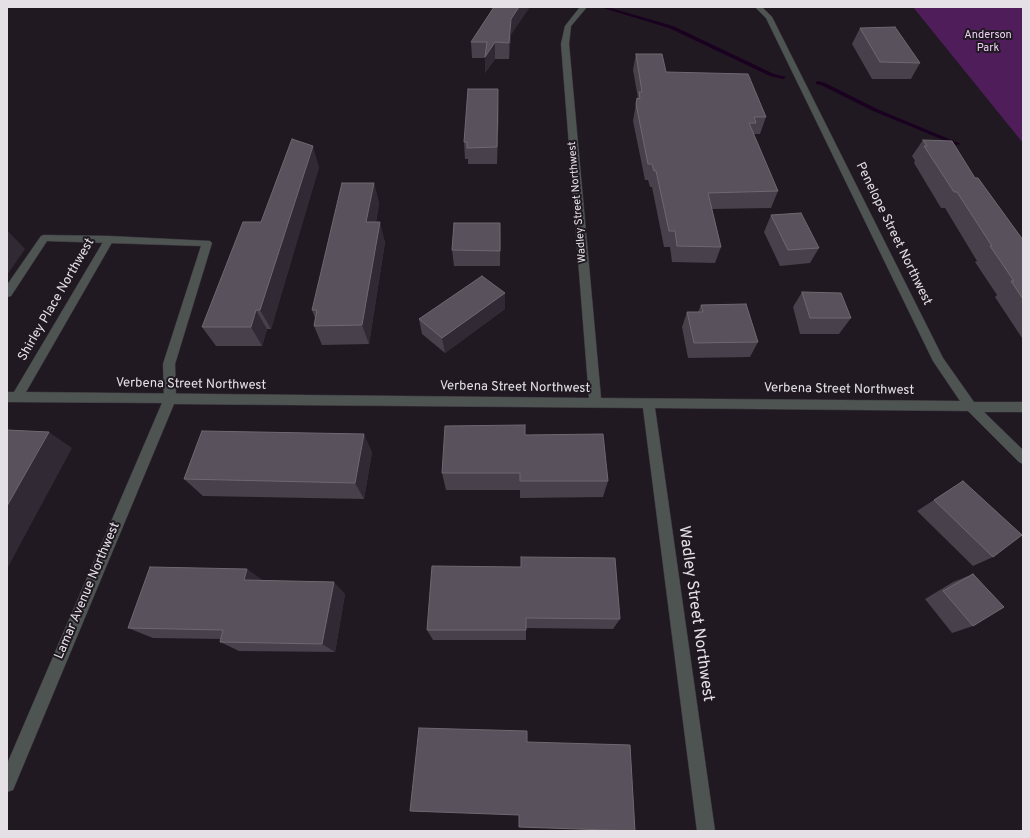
<!DOCTYPE html>
<html>
<head>
<meta charset="utf-8">
<style>
  body { margin:0 }
  #map { position:relative; width:1030px; height:838px; overflow:hidden; background:#201922; font-family:Overpass,sans-serif }
  canvas { display:block }
  .frame { position:absolute; inset:0; border:8px solid #e5e0e6; pointer-events:none }
</style>
</head>
<body>
<div id="map">
<canvas width="1030" height="838"></canvas>
<div class="frame"></div>
</div>
<script>
const c = document.querySelector('canvas').getContext('2d');
c.lineJoin = 'round';
function paint(path, color) {
  c.fillStyle = color;
  c.fill(path, 'evenodd');
}
function poly(rows) {
  const path = new Path2D();
  for (const r of rows) {
    path.moveTo(r[0], r[1]);
    for (let i = 2; i < r.length; i += 2) path.lineTo(r[i], r[i + 1]);
  }
  return path;
}
function trace(path, color, width, dash) {
  c.strokeStyle = color;
  c.lineWidth = width;
  c.lineCap = dash ? 'butt' : 'round';
  c.setLineDash(dash || []);
  c.stroke(path);
}
function label(font, color, halo, rows, align = 'center') {
  c.font = font + ' Overpass,sans-serif';
  c.lineWidth = 4;
  c.setLineDash([]);
  c.textBaseline = 'middle';
  c.strokeStyle = halo;
  c.fillStyle = color;
  for (const [text, x, y, turn = 0] of rows) {
    c.save();
    c.translate(x, y);
    c.rotate((+turn || 0) * Math.PI / 180);
    c.textAlign = isNaN(turn) ? turn : align;
    if (halo) c.strokeText(text, 0, 0);
    c.fillText(text, 0, 0);
    c.restore();
  }
}
paint(poly([
  [913,7,1023,7,1023,143]
]), '#4f1e5a');
paint(poly([
  [600,7,607,7,673,26,774,74,786,77,783,79,770,76,669,28,600,7],
  [818,81,825,83,877,109,961,144,956,145,873,111,821,85,816,84,816,82,818,81]
]), '#1a0120');
const lane = poly([
  [44,235,109,236,210,241,212,243,175,364,176,398,174,401,170,403,166,401,164,398,163,364,201,246,47,241,11,296,7,297,7,285,41,236,44,235]
]);
const street = poly([
  [580,7,587,7,571,26,569,44,601,398,960,401,933,361,766,18,755,7,762,7,772,17,943,358,974,402,1023,402,1023,412,984,412,1023,450,1023,464,1019,462,968,411,655,408,715,831,697,831,643,408,174,404,13,790,7,792,7,764,162,403,7,402,7,392,14,392,106,237,112,237,114,239,26,392,589,398,561,44,565,26,580,7]
]);
trace(lane, '#3c353d', 1);
trace(street, '#3c353d', 1);
paint(lane, '#4d5451');
paint(street, '#4d5451');
paint(poly([
  [860,28,920,63,911,79,872,79,852,44],
  [511,35,509,59,495,59,485,73,485,58,472,58,471,42],
  [636,54,666,72,766,117,760,134,753,134,778,191,771,208,712,209,721,247,715,263,672,262,670,247,664,247,652,187,650,187,648,180,645,180,633,121,634,115,637,98,638,98,633,70],
  [499,105,497,164,468,164,468,159,465,159,464,142],
  [923,140,975,178,1023,240,1023,338,1022,338,995,297,997,295,975,262,977,261,945,208,941,208,914,163,915,161,912,156],
  [319,167,271,329,267,329,262,346,216,346,202,327,261,222],
  [374,183,379,204,376,222,385,242,369,344,322,345,314,326,315,318,312,310],
  [771,215,819,248,810,263,780,266,764,232],
  [500,223,500,266,454,266,452,250],
  [802,292,851,318,839,334,800,334,793,307],
  [505,293,505,309,445,353,422,334,419,319],
  [701,305,758,342,750,357,688,358,682,327,687,312,698,312],
  [525,435,608,481,603,497,520,498,520,490,446,490,442,473],
  [372,452,364,499,203,496,184,479],
  [963,481,993,557,973,566,917,511],
  [521,557,620,619,613,629,526,628,526,640,433,640,427,630,521,567],
  [973,574,973,626,952,633,925,599,953,582],
  [263,581,345,594,335,652,239,651,220,642,221,639,153,638,128,628]
]), '#48404a');
paint(poly([
  [519,7,530,7,511,35,509,59,509,43,511,19],
  [495,42,495,59,485,73,485,57],
  [498,89,499,105,497,164,497,147],
  [313,146,319,167,271,329,260,310],
  [374,183,379,204,372,242,366,222],
  [380,222,385,242,369,344,362,325],
  [500,223,501,239,500,266],
  [7,230,25,249,7,275],
  [505,293,505,309,445,353,442,338],
  [256,310,267,329,262,346,251,327],
  [49,432,72,448,7,569,7,506],
  [364,434,372,452,364,499,355,483],
  [247,569,264,581,244,580],
  [334,582,345,594,335,652,322,644]
]), '#312933');
const building = poly([
  [494,7,519,7,511,19,509,43,495,42,485,57,487,42,471,42,494,7],
  [895,27,920,63,880,62,860,28,895,27],
  [636,54,662,54,666,72,748,74,766,117,754,117,756,123,749,123,778,191,708,193,721,247,677,246,675,231,669,231,656,171,654,171,652,164,648,164,636,104,637,98,640,99,639,92,642,92,636,54],
  [468,89,498,89,497,147,467,148,467,142,464,142,468,89],
  [292,139,313,146,260,310,256,310,251,327,202,327,243,222,261,222,292,139],
  [923,140,952,141,975,178,978,178,1023,240,1023,299,1011,281,1014,281,990,246,992,246,957,192,954,192,924,146,927,146,923,140],
  [342,183,374,183,366,222,380,222,362,325,314,326,317,310,312,310,342,183],
  [801,213,819,248,788,250,771,215,801,213],
  [454,223,500,223,500,251,452,250,454,223],
  [482,276,505,293,442,338,419,319,482,276],
  [802,292,841,293,851,318,810,318,802,292],
  [746,304,758,342,694,343,687,312,703,312,701,305,746,304],
  [525,425,525,435,603,434,608,481,520,481,520,473,442,473,445,426,525,425],
  [7,430,49,432,7,506,7,430],
  [202,431,364,434,355,483,184,479,202,431],
  [963,481,1022,535,993,557,934,500,963,481],
  [521,557,615,558,620,619,526,618,526,630,427,630,432,566,521,567,521,557],
  [150,567,247,569,244,580,334,582,322,644,220,642,223,630,128,628,150,567],
  [973,574,1004,607,973,626,943,591,973,574],
  [419,728,527,731,527,742,630,745,635,831,519,827,519,815,410,811,419,728]
]);
paint(building, '#59515b');
trace(building, '#6f6870', 1);
label('11px', '#eed0f5', '#201922', [
  ["Anderson",988,36],
  ["Park",988,49]
]);
label('11px', '#e5e0e6', '#201922', [
  ["Wadley Street Northwest",578,202,-95]
]);
label('13px', '#e5e0e6', '#201922', [
  ["Penelope Street Northwest",893,234,64],
  ["Shirley Place Northwest",57,300,-60],
  ["Verbena Street Northwest",191,385,1],
  ["Verbena Street Northwest",515,388,1],
  ["Verbena Street Northwest",839,390,1],
  ["Lamar Avenue Northwest",88,591,-67]
]);
label('16px', '#e5e0e6', '#201922', [
  ["Wadley Street Northwest",695,614,82]
]);
</script>
</body>
</html>
